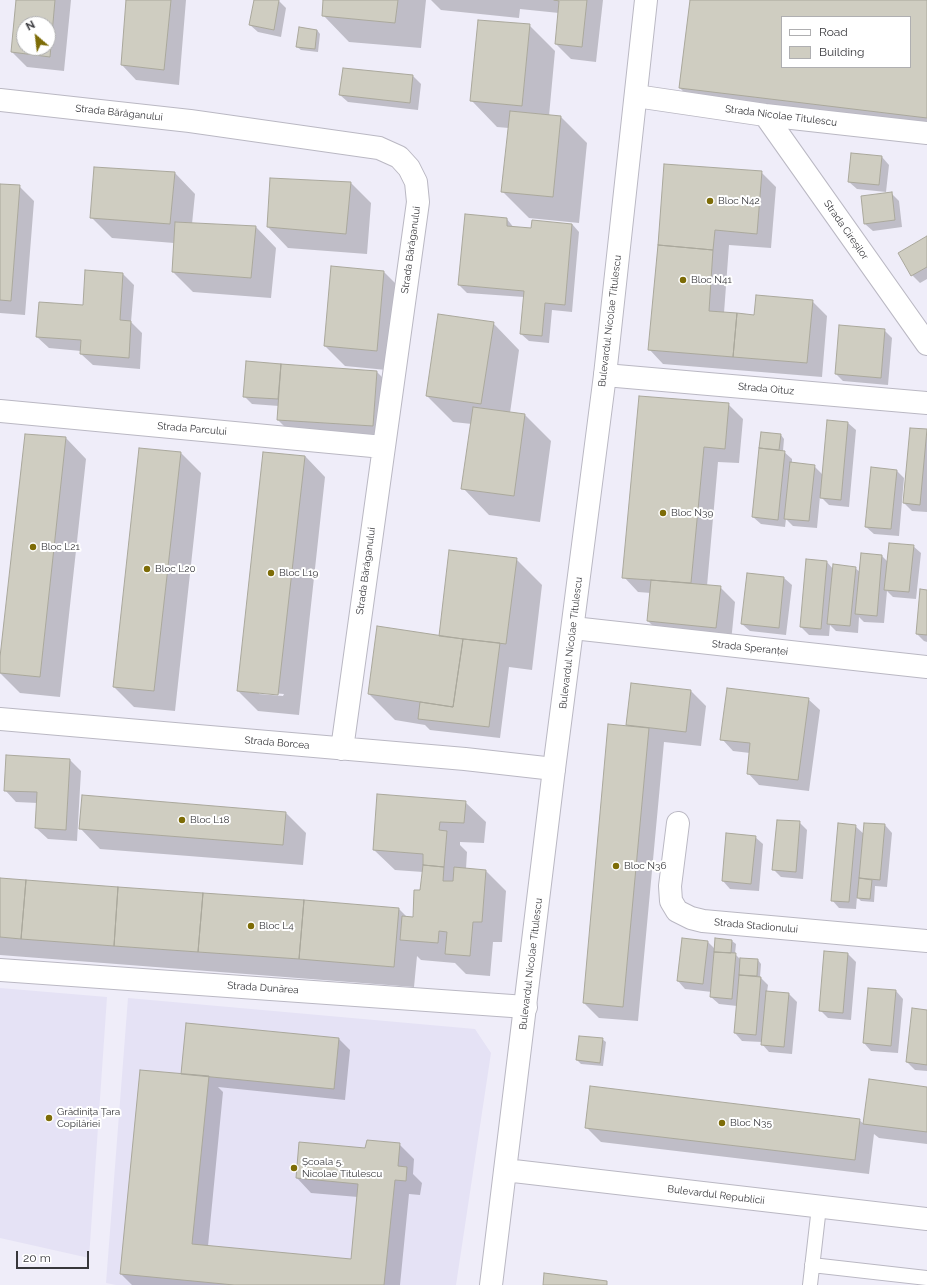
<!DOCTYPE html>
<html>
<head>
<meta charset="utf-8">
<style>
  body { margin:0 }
  #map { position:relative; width:927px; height:1285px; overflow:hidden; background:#efedf9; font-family:Raleway,sans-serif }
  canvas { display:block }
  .legend { position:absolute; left:781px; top:16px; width:130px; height:52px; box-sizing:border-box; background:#fff; border:1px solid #afafb1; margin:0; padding:5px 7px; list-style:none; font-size:12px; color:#37373b }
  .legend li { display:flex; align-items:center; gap:8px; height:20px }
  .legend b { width:20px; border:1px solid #afafb1 }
  .north { position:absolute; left:16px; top:16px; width:40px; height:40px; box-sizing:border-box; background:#fff; border:1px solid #afafb1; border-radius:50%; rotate:332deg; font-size:11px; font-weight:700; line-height:16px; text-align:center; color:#37373b }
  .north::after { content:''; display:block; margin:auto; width:14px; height:18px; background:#7d6c07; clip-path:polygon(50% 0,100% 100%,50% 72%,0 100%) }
  .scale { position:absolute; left:16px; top:1251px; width:73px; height:18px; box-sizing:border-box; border:2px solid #37373b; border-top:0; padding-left:5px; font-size:12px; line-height:14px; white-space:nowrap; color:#37373b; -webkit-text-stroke:3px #fff; paint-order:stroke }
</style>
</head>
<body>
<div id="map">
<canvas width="927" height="1285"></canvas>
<ul class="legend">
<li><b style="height:5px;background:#fff"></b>Road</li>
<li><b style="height:11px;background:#cfcdc1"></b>Building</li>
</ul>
<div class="north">N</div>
<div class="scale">20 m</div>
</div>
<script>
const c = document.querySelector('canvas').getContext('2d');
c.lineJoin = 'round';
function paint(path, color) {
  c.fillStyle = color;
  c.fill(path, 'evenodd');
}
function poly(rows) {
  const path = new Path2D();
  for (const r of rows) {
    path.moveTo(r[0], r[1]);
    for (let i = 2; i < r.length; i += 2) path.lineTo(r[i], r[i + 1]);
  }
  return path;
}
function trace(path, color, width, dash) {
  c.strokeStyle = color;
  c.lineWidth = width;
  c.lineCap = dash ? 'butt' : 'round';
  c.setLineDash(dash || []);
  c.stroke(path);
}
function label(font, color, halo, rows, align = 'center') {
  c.font = font + ' Raleway,sans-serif';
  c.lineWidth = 4;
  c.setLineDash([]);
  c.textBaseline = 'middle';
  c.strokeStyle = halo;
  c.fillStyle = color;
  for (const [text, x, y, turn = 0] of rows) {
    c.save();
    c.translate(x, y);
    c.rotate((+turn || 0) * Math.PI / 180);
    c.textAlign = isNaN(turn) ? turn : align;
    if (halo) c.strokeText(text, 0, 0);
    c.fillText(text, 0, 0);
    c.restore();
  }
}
paint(poly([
  [0,988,107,997,89,1258,0,1238],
  [128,998,475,1029,491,1053,456,1285,116,1285,106,1283]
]), '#e5e2f5');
paint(poly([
  [17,0,71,0,64,71,27,67,12,52],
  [24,24,48,24,48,48,24,48],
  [127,0,186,0,179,85,136,80,122,65],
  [255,0,279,1,286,8,281,37,258,32,250,25],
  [324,0,426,0,421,48,349,42,323,15],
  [431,0,603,0,596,62,571,59,556,44,559,13,520,9,519,18,441,10],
  [691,0,927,0,927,130,694,103,680,88],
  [782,17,910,17,910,67,782,67],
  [529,25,555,51,549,116,561,117,587,143,579,223,529,218,503,192,509,128,497,127,471,100],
  [317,30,320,34,318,52,301,50,297,47],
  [344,69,413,76,421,84,418,110,348,102,340,95],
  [852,155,882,157,889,165,886,192,857,189,849,182],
  [665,165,761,172,776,187,771,248,729,245,724,313,755,316,812,301,827,316,822,377,663,364,649,349],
  [175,173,195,194,192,224,256,227,276,248,271,298,193,292,173,272,174,243,112,238,91,217],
  [271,179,351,183,371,203,367,254,288,248,268,227],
  [0,185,19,186,34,201,25,315,0,313],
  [891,193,899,201,902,227,873,231,865,224,862,197],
  [507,219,514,228,532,229,572,224,579,232,572,312,552,310,549,343,529,341,521,334,524,297,467,293,459,285],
  [927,237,927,279,920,283,912,275],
  [384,272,404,292,397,371,345,366,325,346],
  [123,274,134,285,131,322,142,333,140,369,93,365,81,354,81,351,49,348,37,337,83,306],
  [493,323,519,350,510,413,525,415,551,441,540,522,489,515,463,488,472,424,453,422,427,396],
  [884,330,892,338,888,385,843,381,836,374],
  [280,365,377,372,388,383,384,437,289,431,278,420,279,406,252,404,244,396],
  [728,404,743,419,739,463,718,462,707,586,720,587,735,602,731,642,663,636,648,621,651,593,638,592,624,577],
  [828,421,848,423,856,430,849,507,829,505,820,496,817,528,793,526,786,519,785,527,761,524,753,517,762,434,781,435,784,439,783,451,792,459,792,463,814,466,823,475],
  [927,430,927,512,912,511,904,503],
  [66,438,86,459,60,697,20,693,0,673,0,666],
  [181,453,201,473,175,711,134,707,114,687],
  [305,456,325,477,299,715,258,711,238,691],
  [259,692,284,694,283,696,259,694],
  [897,471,904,478,899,536,874,534,866,527],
  [913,546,921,553,916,599,893,597,887,591,884,623,864,622,859,617,858,633,836,631,830,625,829,636,809,635,801,627,827,562,833,569,855,568,860,572,882,556,888,562],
  [516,559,542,585,532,670,509,667,500,738,430,730,425,725,395,720,369,694,440,637],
  [748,574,784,578,792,585,786,635,750,631,742,624],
  [927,591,927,642,924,641,917,634],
  [632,684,691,691,706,706,701,746,664,742,638,1021,599,1018,584,1003,627,727],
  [808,699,820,710,809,791,759,785,748,773,750,753,733,751,722,739],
  [70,760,81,771,77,841,48,839,36,828,38,803,16,802,5,790],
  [465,802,486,822,484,843,460,842,460,845,467,852,466,869,486,871,506,891,502,942,493,942,490,976,466,974,455,963,421,960,417,956,414,987,0,955,0,879,399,909,407,917,413,918,421,892,423,872,395,870,374,850],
  [286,813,306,833,303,865,100,849,80,828],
  [799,822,807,830,803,879,781,877,774,870],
  [885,825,892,833,887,887,875,886,874,902,861,901,857,897,856,909,839,908,832,900,855,826,864,834],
  [755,837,763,844,759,891,730,889,723,881],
  [716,939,732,941,736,944,735,954,740,959,758,960,761,964,760,977,768,985,767,992,789,994,797,1002,792,1054,769,1052,762,1044,762,1042,742,1041,735,1033,737,1006,719,1004,711,997,712,992,685,989,678,981,708,942,715,949],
  [825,953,848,954,856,962,851,1020,828,1018,820,1010],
  [896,991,903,999,898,1053,871,1051,864,1043],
  [927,1011,927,1071,915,1070,907,1062],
  [339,1039,350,1050,345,1100,218,1087,223,1092,208,1246,352,1260,358,1197,311,1193,297,1178,366,1149,399,1144,414,1159,413,1174,422,1183,420,1195,409,1194,400,1285,132,1285,121,1274,183,1075],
  [602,1039,606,1042,603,1066,581,1064,577,1060],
  [869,1081,927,1088,927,1144,879,1138,874,1134,869,1174,601,1142,586,1127,859,1120,864,1124]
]), '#0003');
const building = poly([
  [16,0,55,0,50,57,11,52,16,0],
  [24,24,48,24,48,48,24,48,24,24],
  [126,0,171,0,164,70,121,65,126,0],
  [254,0,279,0,274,30,249,25,254,0],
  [323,0,398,0,395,23,322,16,323,0],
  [554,0,587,0,582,47,555,44,559,1,554,0],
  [690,0,927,0,927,118,679,88,690,0],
  [782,17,910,17,910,67,782,67,782,17],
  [478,20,530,24,522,106,470,101,478,20],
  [299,27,317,30,315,49,296,47,299,27],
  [343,68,413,75,410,103,339,95,343,68],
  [510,111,561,116,553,197,501,192,510,111],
  [851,153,882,156,879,185,848,182,851,153],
  [664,164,762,171,757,234,715,230,713,250,658,245,664,164],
  [94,167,175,172,170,224,90,218,94,167],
  [270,178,351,182,346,234,267,227,270,178],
  [0,184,20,185,11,301,0,300,0,184],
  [892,192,895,220,864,224,861,196,892,192],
  [465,214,507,218,507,226,531,228,532,220,572,224,565,305,545,303,542,336,520,334,524,291,458,285,465,214],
  [175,222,256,226,251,278,172,272,175,222],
  [927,236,927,267,911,276,898,253,927,236],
  [658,245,713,250,709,311,737,313,733,357,648,350,658,245],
  [331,266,384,271,377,351,324,346,331,266],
  [85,270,123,273,120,320,131,321,129,358,80,354,81,340,36,337,39,302,83,305,85,270],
  [756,295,813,300,807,363,733,357,737,313,754,315,756,295],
  [438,314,494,322,481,404,426,396,438,314],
  [839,325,885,329,881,378,835,374,839,325],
  [246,361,281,364,278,399,243,397,246,361],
  [281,364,377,371,373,426,277,420,281,364],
  [639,396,729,403,725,449,704,447,691,583,622,578,639,396],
  [473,407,525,414,514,496,461,489,473,407],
  [827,420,848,422,841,500,820,498,827,420],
  [910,428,927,429,920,505,903,503,910,428],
  [761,432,781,434,779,450,759,448,761,432],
  [25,434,66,437,40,677,0,673,0,657,25,434],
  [139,448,181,452,154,691,113,687,139,448],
  [759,448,785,451,778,520,752,517,759,448],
  [263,452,305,456,278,695,237,691,263,452],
  [790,462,815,465,809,521,784,519,790,462],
  [871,467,897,470,891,529,865,527,871,467],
  [889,543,914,545,909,592,884,590,889,543],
  [449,550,517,558,506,644,439,636,449,550],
  [861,553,882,555,877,616,855,614,861,553],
  [806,559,827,561,821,629,800,627,806,559],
  [833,564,856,567,850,626,827,624,833,564],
  [747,573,784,577,779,628,741,624,747,573],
  [651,580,721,586,716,628,647,621,651,580],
  [920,589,927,590,927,635,916,634,920,589],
  [377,626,463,639,453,707,368,694,377,626],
  [463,639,500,643,489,727,418,719,420,702,453,707,463,639],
  [631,683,691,690,686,732,626,725,631,683],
  [727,688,809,698,798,780,747,774,750,743,720,740,727,688],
  [608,724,649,728,623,1007,583,1003,608,724],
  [6,755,70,759,66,830,35,828,37,792,4,791,6,755],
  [377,794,466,801,464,823,440,822,439,830,447,831,444,867,423,865,423,854,373,850,377,794],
  [82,795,286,812,283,845,79,829,82,795],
  [777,820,800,821,796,872,772,870,777,820],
  [838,823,856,825,849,902,831,901,838,823],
  [864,823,885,824,880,880,859,878,864,823],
  [726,833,756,836,751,884,722,881,726,833],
  [423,865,444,867,443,881,453,881,454,867,486,870,482,922,473,922,470,956,445,954,447,932,439,931,438,943,400,940,402,916,413,917,414,890,420,890,423,865],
  [0,878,26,880,21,939,0,937,0,878],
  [859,878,872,880,870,899,857,898,859,878],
  [26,880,118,887,114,946,21,939,26,880],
  [118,887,203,893,198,952,114,946,118,887],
  [203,893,304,900,299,959,198,952,203,893],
  [304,900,399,908,394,967,299,959,304,900],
  [682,938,708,941,703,984,677,981,682,938],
  [715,938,732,940,731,953,714,952,715,938],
  [824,951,848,953,843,1013,819,1011,824,951],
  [714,952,736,953,732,999,710,997,714,952],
  [740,958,758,959,757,976,739,975,740,958],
  [739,975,761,977,756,1035,734,1033,739,975],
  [868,988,896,990,891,1046,863,1043,868,988],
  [766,991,789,993,784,1047,761,1045,766,991],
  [912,1008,927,1010,927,1065,906,1062,912,1008],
  [186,1023,339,1038,334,1089,181,1074,186,1023],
  [579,1036,603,1038,600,1063,576,1060,579,1036],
  [140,1070,209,1076,192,1244,351,1259,358,1184,296,1178,299,1142,365,1148,367,1140,400,1143,398,1166,407,1167,406,1181,395,1180,384,1285,234,1285,120,1274,140,1070],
  [869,1079,927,1087,927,1132,863,1124,869,1079],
  [590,1086,860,1119,855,1160,585,1128,590,1086],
  [544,1273,607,1281,607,1285,543,1285,544,1273]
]);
paint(building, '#cfcdc1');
trace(building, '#aaa89c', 1);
const service = poly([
  [812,1265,927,1278],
  [810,1285,819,1207]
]);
const minor = poly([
  [636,96,765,115,927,133],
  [0,100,190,121,379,148,399,157,409,168,416,182,418,202,342,749],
  [765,115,927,344],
  [605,375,927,403],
  [0,411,383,447],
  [573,628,927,667],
  [0,719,465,759,554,769],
  [678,823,670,886,671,901,677,911,691,918,703,921,927,941],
  [0,970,526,1007]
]);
const secondary = poly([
  [505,1170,927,1219],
  [491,1285,554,769,605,375,646,0]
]);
trace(service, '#bab8c3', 16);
trace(minor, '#bab8c3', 24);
trace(secondary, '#bab8c3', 24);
trace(service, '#fff', 14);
trace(minor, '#fff', 22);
trace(secondary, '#fff', 22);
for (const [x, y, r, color] of [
  [710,201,4,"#7d6c07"],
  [683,280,4,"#7d6c07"],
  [663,513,4,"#7d6c07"],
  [33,547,4,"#7d6c07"],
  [147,569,4,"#7d6c07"],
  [271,573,4,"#7d6c07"],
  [182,820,4,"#7d6c07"],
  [616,866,4,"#7d6c07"],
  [251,926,4,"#7d6c07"],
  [49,1118,4,"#7d6c07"],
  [722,1123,4,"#7d6c07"],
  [294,1168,4,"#7d6c07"]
]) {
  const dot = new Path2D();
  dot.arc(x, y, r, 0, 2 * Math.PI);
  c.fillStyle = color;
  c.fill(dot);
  trace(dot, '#fff', 1.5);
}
label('10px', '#37373b', '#fff', [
  ["Strada Bărăganului",119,113,6],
  ["Strada Nicolae Titulescu",781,116,7],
  ["Strada Cireșilor",846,230,55],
  ["Strada Bărăganului",411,250,-82],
  ["Bulevardul Nicolae Titulescu",610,321,-83],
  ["Strada Oituz",766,389,5],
  ["Strada Parcului",192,429,5],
  ["Strada Bărăganului",366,571,-82],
  ["Bulevardul Nicolae Titulescu",571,643,-83],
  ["Strada Speranței",750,648,6],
  ["Strada Borcea",277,743,5],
  ["Strada Stadionului",756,926,5],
  ["Bulevardul Nicolae Titulescu",531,964,-83],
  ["Strada Dunărea",263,988,4],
  ["Bulevardul Republicii",716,1195,7]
]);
label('10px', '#37373b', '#fff', [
  ["Bloc N42",718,201],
  ["Bloc N41",691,280],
  ["Bloc N39",671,513],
  ["Bloc L21",41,547],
  ["Bloc L20",155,569],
  ["Bloc L19",279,573],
  ["Bloc L18",190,820],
  ["Bloc N36",624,866],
  ["Bloc L4",259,926],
  ["Grădinița Țara",57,1112],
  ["Copilăriei",57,1124],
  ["Bloc N35",730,1123],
  ["Școala 5.",302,1162],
  ["Nicolae Titulescu",302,1174]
], 'left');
</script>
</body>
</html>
